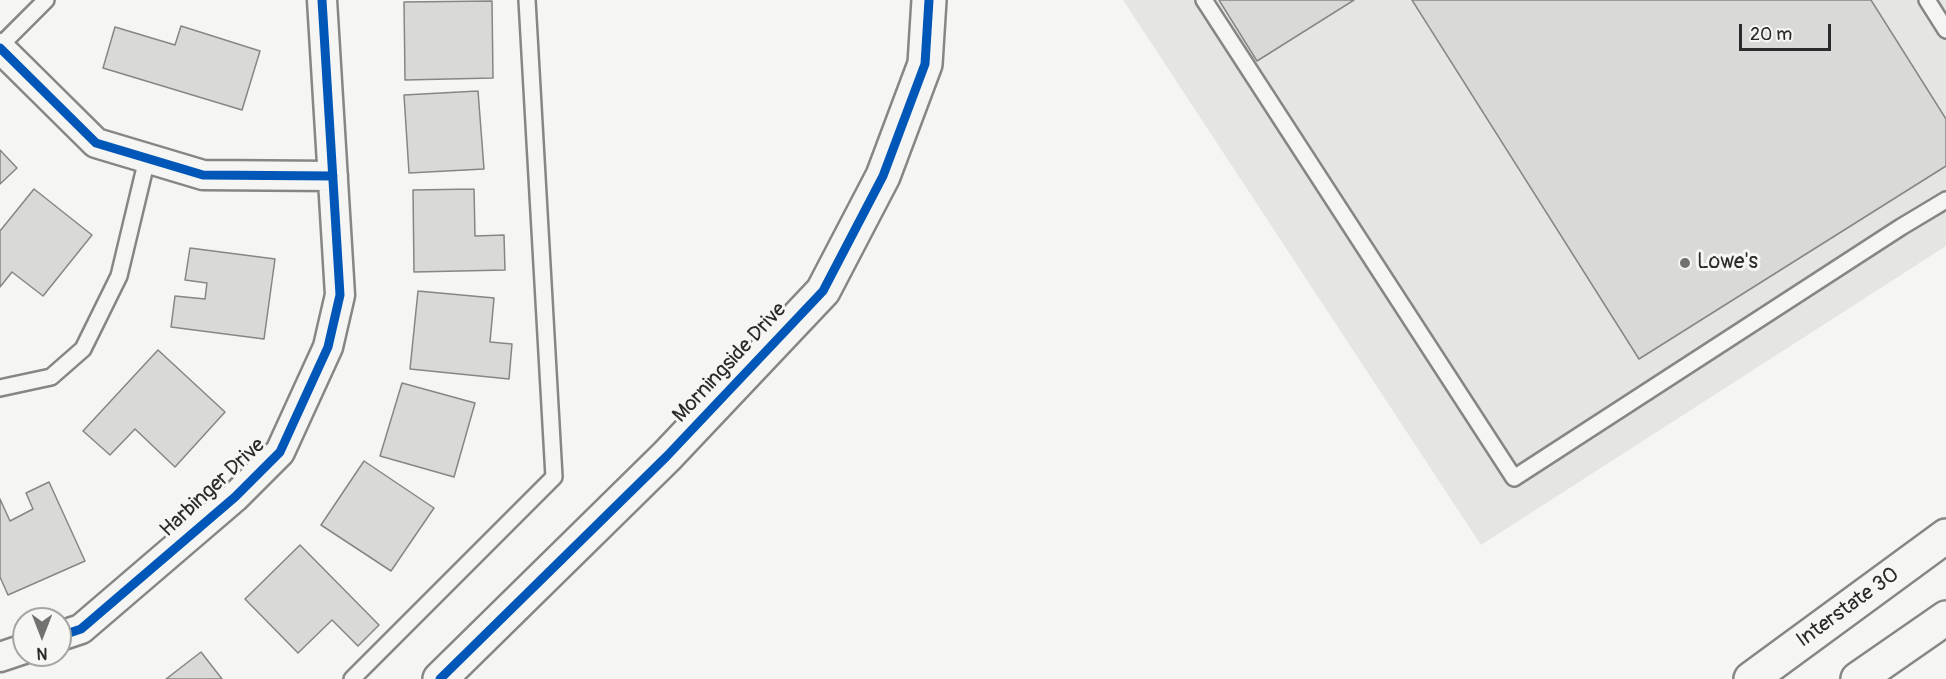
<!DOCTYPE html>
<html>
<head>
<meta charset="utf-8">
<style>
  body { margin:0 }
  #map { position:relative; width:1946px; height:679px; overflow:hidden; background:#f5f5f3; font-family:Pangolin,sans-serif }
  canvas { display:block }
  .north { position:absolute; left:12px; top:607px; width:60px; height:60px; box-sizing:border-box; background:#f6f6f2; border:2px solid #a5a5a2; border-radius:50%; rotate:180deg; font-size:16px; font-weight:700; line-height:24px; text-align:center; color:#2b2b2b }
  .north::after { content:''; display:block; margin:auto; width:21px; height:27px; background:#727271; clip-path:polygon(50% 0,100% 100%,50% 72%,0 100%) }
  .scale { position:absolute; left:1739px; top:24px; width:92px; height:27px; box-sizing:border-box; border:3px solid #2b2b2b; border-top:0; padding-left:8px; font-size:18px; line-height:21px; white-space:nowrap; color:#2b2b2b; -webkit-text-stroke:4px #f6f6f2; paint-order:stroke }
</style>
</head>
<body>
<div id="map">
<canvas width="1946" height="679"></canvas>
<div class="north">N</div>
<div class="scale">20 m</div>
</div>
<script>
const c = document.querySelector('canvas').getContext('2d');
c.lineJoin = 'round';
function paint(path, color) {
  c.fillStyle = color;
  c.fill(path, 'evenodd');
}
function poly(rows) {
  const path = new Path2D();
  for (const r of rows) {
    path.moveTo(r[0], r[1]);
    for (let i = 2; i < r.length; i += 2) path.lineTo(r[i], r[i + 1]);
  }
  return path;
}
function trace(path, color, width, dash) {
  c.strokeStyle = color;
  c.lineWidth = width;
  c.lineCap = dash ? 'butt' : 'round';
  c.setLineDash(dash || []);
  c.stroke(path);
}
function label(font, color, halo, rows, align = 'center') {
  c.font = font + ' Pangolin,sans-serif';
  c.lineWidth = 6;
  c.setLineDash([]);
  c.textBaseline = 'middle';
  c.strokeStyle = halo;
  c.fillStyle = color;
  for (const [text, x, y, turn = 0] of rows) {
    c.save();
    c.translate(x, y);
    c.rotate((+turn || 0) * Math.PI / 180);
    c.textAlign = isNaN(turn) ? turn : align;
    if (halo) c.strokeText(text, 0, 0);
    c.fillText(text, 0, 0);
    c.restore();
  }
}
paint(poly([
  [1123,0,1946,0,1946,246,1481,545]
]), '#e5e5e2');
const building = poly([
  [1219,0,1354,0,1257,61,1219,0],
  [1412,0,1871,0,1946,119,1946,166,1639,359,1412,0],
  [492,1,493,78,405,80,404,2,492,1],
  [181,26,260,51,242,110,103,68,115,27,175,45,181,26],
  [478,91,484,169,409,173,404,95,478,91],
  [0,150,17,168,0,184,0,150],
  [34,189,92,235,43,296,12,272,0,287,0,231,34,189],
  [474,189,475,236,504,235,505,270,414,272,413,190,474,189],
  [190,248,275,259,264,339,171,327,175,296,205,299,207,283,185,280,190,248],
  [418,291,494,298,490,342,512,344,509,379,410,369,418,291],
  [158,350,225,412,175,467,135,429,110,455,83,431,158,350],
  [402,383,475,403,454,477,380,456,402,383],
  [364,461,434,508,391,571,321,525,364,461],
  [49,482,85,561,8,595,0,577,0,499,10,521,33,509,26,493,49,482],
  [300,545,379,625,358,646,332,620,298,653,245,599,300,545],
  [201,652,222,679,166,679,201,652]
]);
paint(building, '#d9d9d8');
trace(building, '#868685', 1.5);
const service = poly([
  [1204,0,1514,478,1901,227,1946,200],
  [1927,0,1946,30],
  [0,46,46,0],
  [0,388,51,377,83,349,119,276,147,159],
  [352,679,554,477,527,0]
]);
const minor = poly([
  [0,48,96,143,203,175,333,176],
  [60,636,81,629,235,497,280,452,328,347,340,295,322,0],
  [0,657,24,649]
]);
const tertiary = poly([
  [440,679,667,456,823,291,883,176,925,64,929,0]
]);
const secondary = poly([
  [1751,679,1946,536]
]);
const motorway = poly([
  [1858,679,1946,618]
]);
trace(service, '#868685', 20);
trace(minor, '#868685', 33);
trace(tertiary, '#868685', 38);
trace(secondary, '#868685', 38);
trace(motorway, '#868685', 38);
trace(service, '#f5f5f3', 15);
trace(minor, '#f5f5f3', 28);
trace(tertiary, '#f5f5f3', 33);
trace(secondary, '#f5f5f3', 33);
trace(motorway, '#f5f5f3', 33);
trace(poly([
  [0,48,96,143,203,175,333,176],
  [60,636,81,629,235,497,280,452,328,347,340,295,322,0],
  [440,679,667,456,823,291,883,176,925,64,929,0]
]), '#0057b8', 9);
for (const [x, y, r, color] of [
  [1685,263,6,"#727271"]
]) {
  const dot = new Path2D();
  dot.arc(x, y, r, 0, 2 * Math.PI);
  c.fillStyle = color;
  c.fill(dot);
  trace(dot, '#f6f6f2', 2);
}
label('21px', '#2b2b2b', '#f6f6f2', [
  ["Lowe's",1697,263]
], 'left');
label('21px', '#2b2b2b', '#f6f6f2', [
  ["Morningside Drive",730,363,-47],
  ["Harbinger Drive",213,488,-43],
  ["Interstate 30",1848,608,-36]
]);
</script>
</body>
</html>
